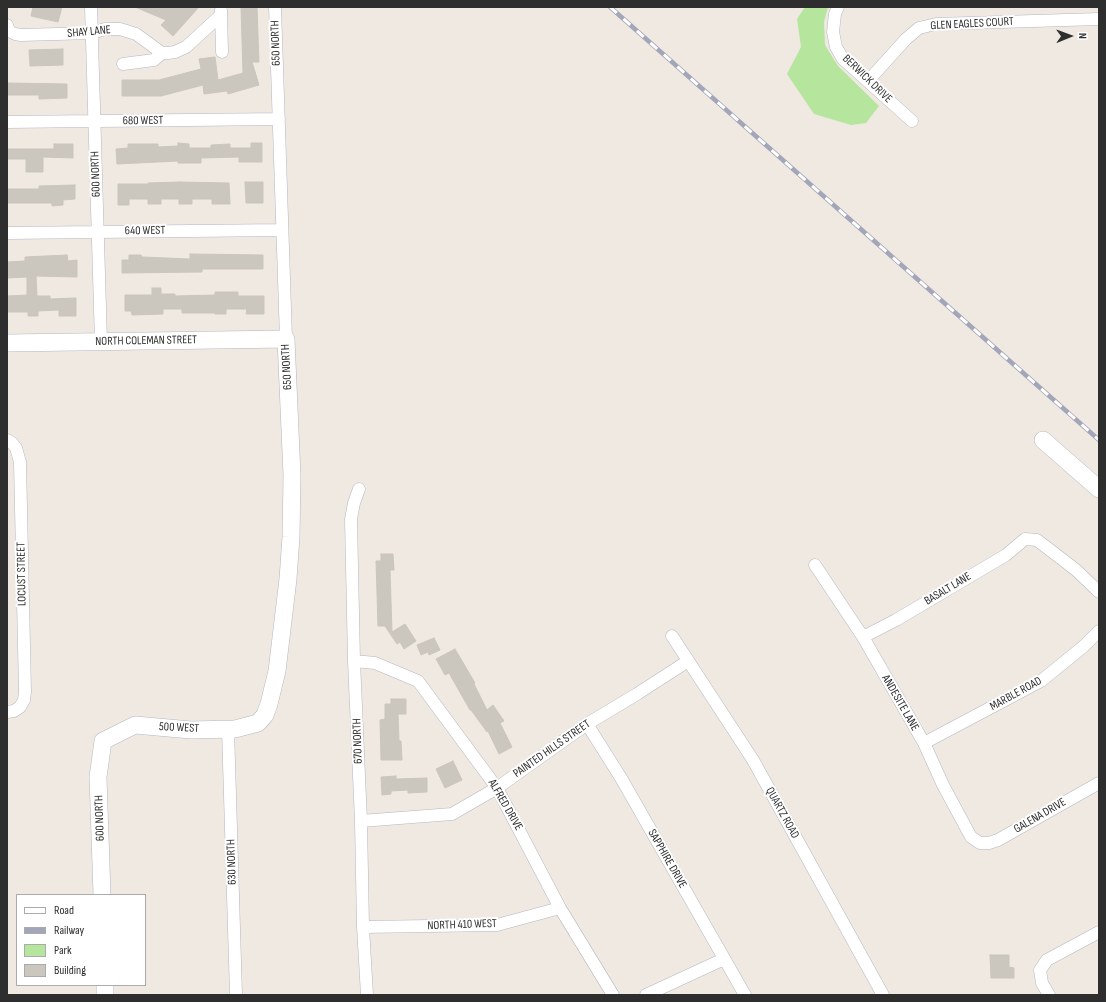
<!DOCTYPE html>
<html>
<head>
<meta charset="utf-8">
<style>
  body { margin:0 }
  #map { position:relative; width:1106px; height:1002px; overflow:hidden; background:#efe9e1; font-family:"Sofia Sans Condensed",sans-serif }
  canvas { display:block }
  .frame { position:absolute; inset:0; border:8px solid #2e2e2e; pointer-events:none }
  .legend { position:absolute; left:16px; top:894px; width:130px; height:92px; box-sizing:border-box; background:#fff; border:1px solid #ababab; margin:0; padding:5px 7px; list-style:none; font-size:12px; color:#2e2e2e }
  .legend li { display:flex; align-items:center; gap:8px; height:20px }
  .legend b { width:20px; border:1px solid #ababab }
  .north { position:absolute; left:1050px; top:16px; width:40px; height:40px; -webkit-text-stroke:3px #fff; paint-order:stroke; rotate:89deg; font-size:11px; font-weight:700; line-height:16px; text-align:center; color:#2e2e2e }
  .north::after { content:''; display:block; margin:auto; width:14px; height:18px; background:#2e2e2e; clip-path:polygon(50% 0,100% 100%,50% 72%,0 100%) }
</style>
</head>
<body>
<div id="map">
<canvas width="1106" height="1002"></canvas>
<div class="frame"></div>
<ul class="legend">
<li><b style="height:5px;background:#fff"></b>Road</li>
<li><b style="height:5px;background:#a3a6b8"></b>Railway</li>
<li><b style="height:11px;background:#b6e59e"></b>Park</li>
<li><b style="height:11px;background:#cbc7bf"></b>Building</li>
</ul>
<div class="north">N</div>
</div>
<script>
const c = document.querySelector('canvas').getContext('2d');
c.lineJoin = 'round';
function paint(path, color) {
  c.fillStyle = color;
  c.fill(path, 'evenodd');
}
function poly(rows) {
  const path = new Path2D();
  for (const r of rows) {
    path.moveTo(r[0], r[1]);
    for (let i = 2; i < r.length; i += 2) path.lineTo(r[i], r[i + 1]);
  }
  return path;
}
function trace(path, color, width, dash) {
  c.strokeStyle = color;
  c.lineWidth = width;
  c.lineCap = dash ? 'butt' : 'round';
  c.setLineDash(dash || []);
  c.stroke(path);
}
function label(font, color, halo, rows, align = 'center') {
  c.font = font + ' "Sofia Sans Condensed",sans-serif';
  c.lineWidth = 4;
  c.setLineDash([]);
  c.textBaseline = 'middle';
  c.strokeStyle = halo;
  c.fillStyle = color;
  for (const [text, x, y, turn = 0] of rows) {
    c.save();
    c.translate(x, y);
    c.rotate((+turn || 0) * Math.PI / 180);
    c.textAlign = isNaN(turn) ? turn : align;
    if (halo) c.strokeText(text, 0, 0);
    c.fillText(text, 0, 0);
    c.restore();
  }
}
paint(poly([
  [805,7,828,7,824,22,825,45,838,66,879,106,866,123,851,125,814,114,787,74,801,47,797,19]
]), '#b6e59e');
const building = poly([
  [33,7,62,7,58,22,31,16,33,7],
  [135,7,199,7,173,36,161,25,166,20,135,7],
  [241,7,257,7,259,62,252,62,259,85,228,94,227,91,204,94,203,85,161,96,122,96,122,80,159,80,201,69,199,59,215,57,218,80,243,73,241,7],
  [63,49,63,65,30,66,29,50,63,49],
  [7,83,67,84,67,98,39,99,39,95,7,95,7,83],
  [178,143,189,144,189,148,211,148,211,145,230,144,230,148,251,148,251,143,262,143,262,162,239,162,239,157,201,158,201,163,178,163,178,161,117,164,116,149,128,148,128,144,158,144,158,147,178,146,178,143],
  [54,144,73,144,73,158,43,157,43,172,26,172,26,159,7,159,7,149,54,149,54,144],
  [179,182,229,183,230,204,212,204,212,199,192,199,192,204,179,204,179,199,161,199,161,204,148,204,148,199,129,199,129,205,118,205,118,184,148,184,148,183,179,182],
  [245,182,263,182,263,203,246,203,245,182],
  [75,185,75,199,63,200,63,205,52,206,52,203,7,203,7,189,39,189,39,186,75,185],
  [190,254,263,255,263,269,202,269,202,272,122,273,122,260,129,260,129,255,141,255,142,257,190,259,190,254],
  [67,255,68,261,77,260,77,277,36,276,37,296,50,296,50,299,76,298,76,316,59,316,59,310,38,311,38,316,28,316,28,312,7,312,7,296,27,295,27,277,7,278,7,262,25,261,25,257,67,255],
  [152,288,161,288,161,294,175,294,175,296,215,295,215,292,238,292,238,296,264,296,264,314,246,314,247,309,226,309,226,314,215,314,215,313,182,313,182,309,163,309,163,314,132,315,131,311,125,311,125,295,152,295,152,288],
  [381,554,393,554,394,570,390,570,392,632,405,624,416,641,404,649,400,642,397,644,385,626,378,626,376,561,381,561,381,554],
  [434,638,440,650,429,655,428,652,421,655,417,645,434,638],
  [455,649,475,683,474,684,487,710,493,705,504,721,500,723,512,747,499,754,488,731,487,732,471,710,470,710,449,673,445,675,436,659,455,649],
  [391,699,406,699,406,714,398,714,399,741,401,741,402,760,381,760,380,720,385,719,385,704,391,704,391,699],
  [453,761,462,780,445,788,436,769,453,761],
  [396,776,396,779,427,778,427,792,408,793,408,790,391,791,391,794,382,795,381,777,396,776],
  [990,955,1009,955,1009,967,1014,968,1014,978,991,978,990,955]
]);
paint(building, '#cbc7bf');
trace(building, '#cbc5ba', 1);
const street = poly([
  [91,7,101,342],
  [275,7,286,339],
  [838,7,835,14,833,32,836,47,843,59,912,121],
  [221,10,222,52],
  [7,25,9,31,15,34,21,35,92,33,105,29,120,29,136,34,162,53,168,53,175,52,186,47,221,15],
  [123,64,154,60,162,53],
  [868,81,906,39,919,28,936,24,1099,19],
  [7,122,279,119],
  [7,233,282,230],
  [7,440,12,443,16,448,20,462,25,692,24,700,20,707,14,711,7,712],
  [359,489,354,503,351,519,354,661,361,821,363,927,367,995],
  [815,565,863,637,924,743,943,785,971,837,980,843,989,843,998,840,1099,783],
  [672,636,753,760,883,995],
  [863,637,896,620,1006,555,1025,539,1037,540,1076,570,1099,592],
  [354,661,375,663,418,681,497,788,560,908,613,995],
  [587,724,621,778,745,995],
  [228,729,236,995],
  [924,743,1041,681,1084,646,1099,631],
  [361,821,452,814,497,788,587,724,637,694,688,661],
  [363,927,497,925,560,908],
  [646,995,724,959],
  [1049,995,1042,983,1040,970,1047,960,1099,932]
]);
const secondary = poly([
  [7,343,286,339,292,476,291,537,288,579,277,671,269,704,265,715,258,723,235,729,191,730,135,725,103,741,98,777,102,895],
  [1043,440,1099,489],
  [105,985,105,995]
]);
trace(street, '#b4b7c1', 13);
trace(secondary, '#b4b7c1', 18);
trace(street, '#fff', 12);
trace(secondary, '#fff', 17);
const rail = poly([
  [610,7,1099,440]
]);
trace(rail, '#a3a6b8', 4.5);
trace(rail, '#fff', 3, [9]);
label('12px', '#2e2e2e', '#fff', [
  ["GLEN EAGLES COURT",972,24,-3],
  ["SHAY LANE",89,32,-5],
  ["650 NORTH",276,43,-92],
  ["BERWICK DRIVE",867,79,44],
  ["680 WEST",143,121,-1],
  ["600 NORTH",96,174,-92],
  ["640 WEST",145,231,-1],
  ["NORTH COLEMAN STREET",146,341,-1],
  ["650 NORTH",287,367,-93],
  ["LOCUST STREET",22,574,-91],
  ["BASALT LANE",948,589,-31],
  ["MARBLE ROAD",1016,694,-29],
  ["ANDESITE LANE",900,703,60],
  ["500 WEST",179,728,3],
  ["670 NORTH",358,741,-92],
  ["PAINTED HILLS STREET",552,749,-35],
  ["ALFRED DRIVE",505,805,60],
  ["QUARTZ ROAD",782,813,61],
  ["GALENA DRIVE",1040,816,-30],
  ["600 NORTH",100,818,-92],
  ["SAPPHIRE DRIVE",667,859,60],
  ["630 NORTH",232,862,-92],
  ["NORTH 410 WEST",462,925,-2]
]);
</script>
</body>
</html>
